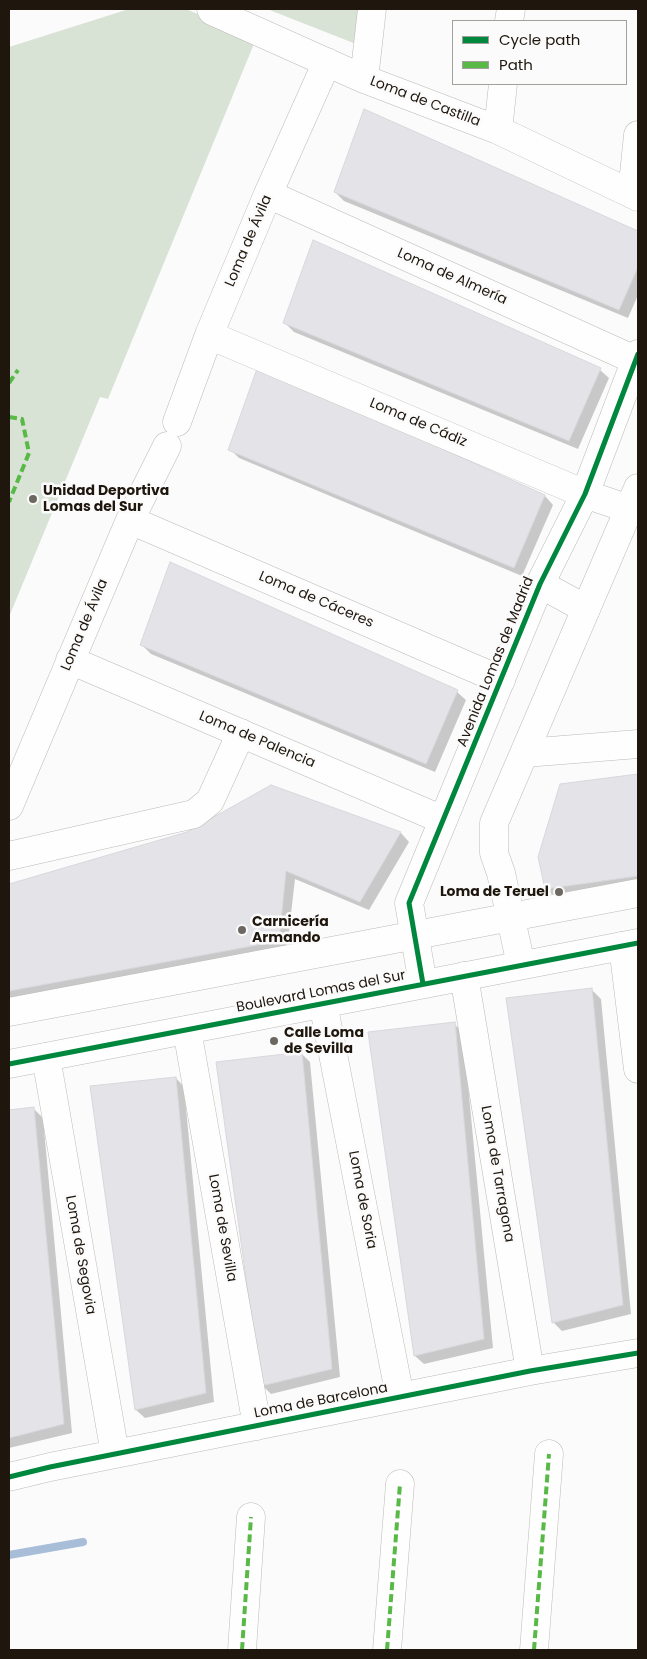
<!DOCTYPE html>
<html>
<head>
<meta charset="utf-8">
<style>
  body { margin:0 }
  #map { position:relative; width:647px; height:1659px; overflow:hidden; background:#fbfbfb; font-family:Poppins,sans-serif }
  canvas { display:block }
  .frame { position:absolute; inset:0; border:10px solid #1f170e; pointer-events:none }
  .legend { position:absolute; left:452px; top:20px; width:175px; height:65px; box-sizing:border-box; background:#fbfbfb; border:1px solid #a3a09c; margin:0; padding:6px 9px; list-style:none; font-size:15px; color:#1f170e }
  .legend li { display:flex; align-items:center; gap:10px; height:25px }
  .legend b { width:25px; border:1px solid #a3a09c }
</style>
</head>
<body>
<div id="map">
<canvas width="647" height="1659"></canvas>
<div class="frame"></div>
<ul class="legend">
<li><b style="height:6px;background:#00873e"></b>Cycle path</li>
<li><b style="height:6px;background:#58b947"></b>Path</li>
</ul>
</div>
<script>
const c = document.querySelector('canvas').getContext('2d');
c.lineJoin = 'round';
function paint(path, color) {
  c.fillStyle = color;
  c.fill(path, 'evenodd');
}
function poly(rows) {
  const path = new Path2D();
  for (const r of rows) {
    path.moveTo(r[0], r[1]);
    for (let i = 2; i < r.length; i += 2) path.lineTo(r[i], r[i + 1]);
  }
  return path;
}
function trace(path, color, width, dash) {
  c.strokeStyle = color;
  c.lineWidth = width;
  c.lineCap = dash ? 'butt' : 'round';
  c.setLineDash(dash || []);
  c.stroke(path);
}
function label(font, color, halo, rows, align = 'center') {
  c.font = font + ' Poppins,sans-serif';
  c.lineWidth = 5;
  c.setLineDash([]);
  c.textBaseline = 'middle';
  c.strokeStyle = halo;
  c.fillStyle = color;
  for (const [text, x, y, turn = 0] of rows) {
    c.save();
    c.translate(x, y);
    c.rotate((+turn || 0) * Math.PI / 180);
    c.textAlign = isNaN(turn) ? turn : align;
    if (halo) c.strokeText(text, 0, 0);
    c.fillText(text, 0, 0);
    c.restore();
  }
}
paint(poly([
  [129,9,186,9,256,39,108,399,100,397,9,617,9,47],
  [267,9,360,9,356,44]
]), '#d8e3d6');
paint(poly([
  [364,110,638,233,638,295,628,318,344,201,335,192],
  [285,323,600,370,609,378,578,449,294,332],
  [259,368,545,496,553,505,522,576,239,458,230,449],
  [142,645,457,692,466,700,435,772,151,654],
  [638,775,638,886,555,897,546,889,560,785],
  [272,787,401,833,409,842,369,910,295,879,287,949,9,1001,9,885,187,833],
  [592,990,601,999,631,1314,562,1331,553,1322],
  [454,1024,463,1032,493,1348,424,1364,415,1356],
  [301,1053,310,1062,340,1377,271,1394,262,1385],
  [176,1078,184,1087,214,1402,145,1418,136,1410,91,1087],
  [34,1109,43,1118,72,1433,9,1448,9,1112]
]), '#0003');
trace(poly([
  [9,1555,83,1542]
]), '#a8bdd7', 8);
const building = poly([
  [364,109,638,231,638,267,619,310,334,192,364,109],
  [313,240,601,368,569,441,283,323,313,240],
  [258,366,545,495,514,568,228,450,258,366],
  [170,562,458,690,426,764,140,645,170,562],
  [638,774,638,876,545,889,538,857,560,784,638,774],
  [271,785,401,832,360,902,286,871,279,941,9,991,9,884,187,832,271,785],
  [592,988,623,1305,552,1323,506,998,592,988],
  [455,1022,484,1339,414,1356,368,1032,455,1022],
  [302,1052,332,1369,261,1386,216,1062,302,1052],
  [176,1077,206,1393,135,1410,90,1086,176,1077],
  [34,1107,64,1424,9,1438,9,1110,34,1107]
]);
paint(building, '#e3e3e8');
trace(building, '#d7d7dd', 1);
const street = poly([
  [211,9,212,11,364,79,498,130,638,197],
  [509,21,511,9],
  [364,79,372,9],
  [498,130,503,84],
  [268,194,635,360],
  [632,194,638,135],
  [209,335,585,494,629,509],
  [177,422,209,335,268,194,327,62],
  [130,520,501,680],
  [540,584,586,609],
  [70,660,443,820],
  [525,753,638,744],
  [9,806,130,520,167,446],
  [9,856,194,814,210,801,241,733],
  [623,946,638,1069],
  [464,976,530,1371],
  [323,1003,400,1397],
  [187,1030,257,1426],
  [46,1057,115,1454],
  [9,1477,50,1467,530,1371,638,1353],
  [242,1650,251,1517],
  [387,1650,400,1484],
  [534,1650,549,1454]
]);
const secondary = poly([
  [521,965,501,873,494,853,494,823,638,488],
  [423,984,409,903,540,584,585,494,638,354],
  [9,1012,638,893],
  [9,1064,638,943]
]);
trace(street, '#bebab6', 29);
trace(secondary, '#bebab6', 29);
trace(street, '#fefefe', 28);
trace(secondary, '#fefefe', 28);
trace(poly([
  [9,383,18,370],
  [9,417,22,419,29,453,9,502],
  [242,1650,251,1517],
  [387,1650,400,1484],
  [534,1650,549,1454]
]), '#58b947', 4, [8, 4]);
trace(poly([
  [423,984,409,903,540,584,585,494,638,354],
  [9,1064,638,943],
  [9,1477,50,1467,530,1371,638,1353]
]), '#00873e', 5);
for (const [x, y, r, color] of [
  [33,499,5,"#6c6761"],
  [559,892,5,"#6c6761"],
  [242,930,5,"#6c6761"],
  [274,1041,5,"#6c6761"]
]) {
  const dot = new Path2D();
  dot.arc(x, y, r, 0, 2 * Math.PI);
  c.fillStyle = color;
  c.fill(dot);
  trace(dot, '#fbfbfb', 2);
}
label('14px', '#1f170e', '#fbfbfb', [
  ["Loma de Castilla",425,102,21],
  ["Loma de Ávila",249,241,-67],
  ["Loma de Almería",452,277,24],
  ["Loma de Cádiz",418,423,23],
  ["Loma de Cáceres",316,600,23],
  ["Loma de Ávila",85,625,-67],
  ["Avenida Lomas de Madrid",496,662,-68],
  ["Loma de Palencia",257,740,23],
  ["Boulevard Lomas del Sur",321,992,-11],
  ["Loma de Tarragona",497,1174,80],
  ["Loma de Soria",362,1200,79],
  ["Loma de Sevilla",222,1228,80],
  ["Loma de Segovia",80,1255,80],
  ["Loma de Barcelona",321,1401,-11]
]);
label('bold 14px', '#1f170e', '#fbfbfb', [
  ["Unidad Deportiva",43,491],
  ["Lomas del Sur",43,507],
  ["Loma de Teruel",549,892,"right"],
  ["Carnicería",252,922],
  ["Armando",252,938],
  ["Calle Loma",284,1033],
  ["de Sevilla",284,1049]
], 'left');
</script>
</body>
</html>
